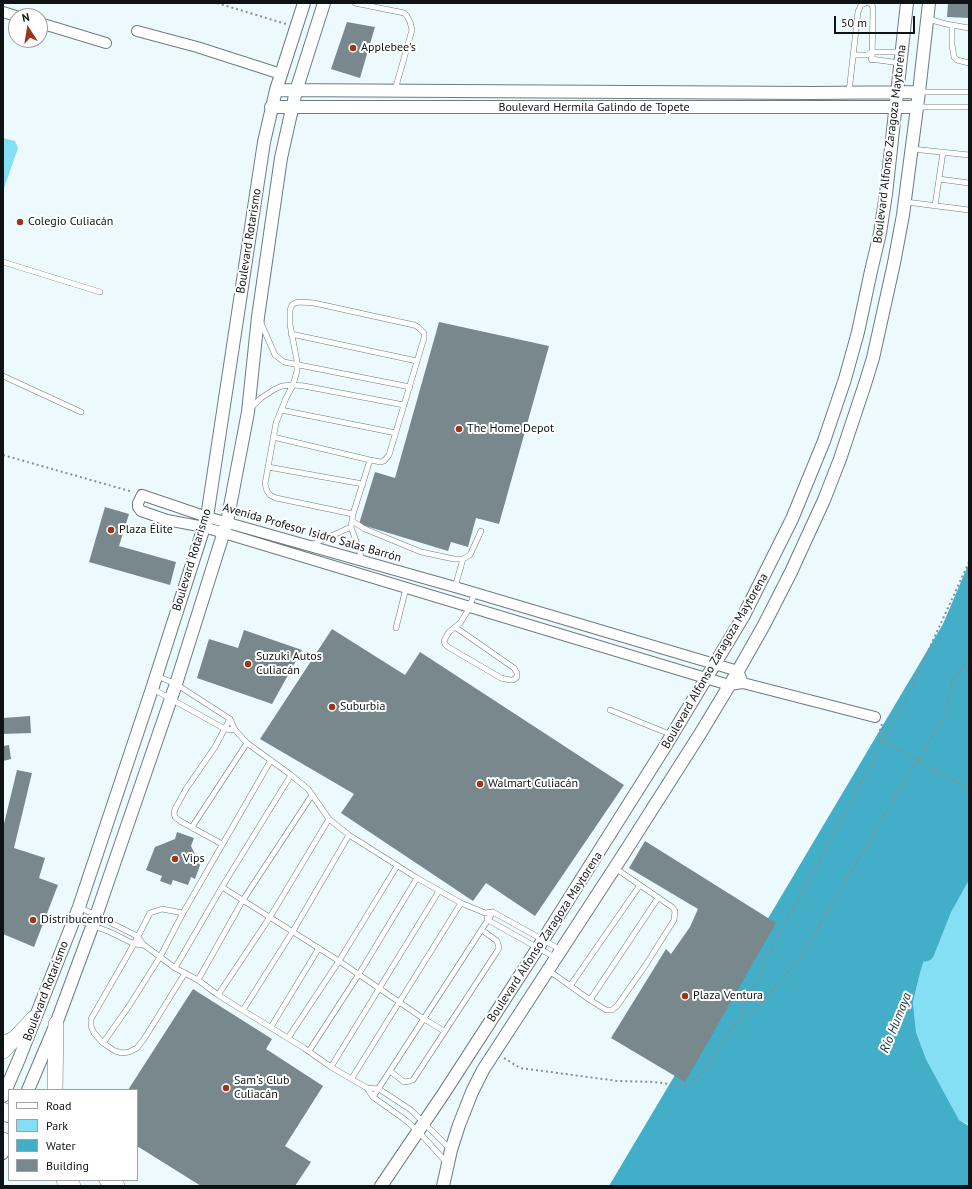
<!DOCTYPE html>
<html>
<head>
<meta charset="utf-8">
<style>
  body { margin:0 }
  #map { position:relative; width:972px; height:1189px; overflow:hidden; background:#ecfafe; font-family:"PT Sans",sans-serif }
  canvas { display:block }
  .frame { position:absolute; inset:0; border:4px solid #0e1416; pointer-events:none }
  .legend { position:absolute; left:8px; top:1089px; width:130px; height:92px; box-sizing:border-box; background:#fff; border:1px solid #9fa1a2; margin:0; padding:5px 7px; list-style:none; font-size:12px; color:#0e1416 }
  .legend li { display:flex; align-items:center; gap:8px; height:20px }
  .legend b { width:20px; border:1px solid #9fa1a2 }
  .north { position:absolute; left:8px; top:8px; width:40px; height:40px; box-sizing:border-box; background:#fff; border:1px solid #9fa1a2; border-radius:50%; rotate:348deg; font-size:11px; font-weight:700; line-height:16px; text-align:center; color:#0e1416 }
  .north::after { content:''; display:block; margin:auto; width:14px; height:18px; background:#9d3519; clip-path:polygon(50% 0,100% 100%,50% 72%,0 100%) }
  .scale { position:absolute; left:834px; top:16px; width:81px; height:18px; box-sizing:border-box; border:2px solid #0e1416; border-top:0; padding-left:5px; font-size:12px; line-height:14px; white-space:nowrap; color:#0e1416; -webkit-text-stroke:3px #fff; paint-order:stroke }
</style>
</head>
<body>
<div id="map">
<canvas width="972" height="1189"></canvas>
<div class="frame"></div>
<ul class="legend">
<li><b style="height:5px;background:#fff"></b>Road</li>
<li><b style="height:11px;background:#84dff5"></b>Park</li>
<li><b style="height:11px;background:#42aec7"></b>Water</li>
<li><b style="height:11px;background:#78888d"></b>Building</li>
</ul>
<div class="north">N</div>
<div class="scale">50 m</div>
</div>
<script>
const c = document.querySelector('canvas').getContext('2d');
c.lineJoin = 'round';
function paint(path, color) {
  c.fillStyle = color;
  c.fill(path, 'evenodd');
}
function poly(rows) {
  const path = new Path2D();
  for (const r of rows) {
    path.moveTo(r[0], r[1]);
    for (let i = 2; i < r.length; i += 2) path.lineTo(r[i], r[i + 1]);
  }
  return path;
}
function trace(path, color, width, dash) {
  c.strokeStyle = color;
  c.lineWidth = width;
  c.lineCap = dash ? 'butt' : 'round';
  c.setLineDash(dash || []);
  c.stroke(path);
}
function label(font, color, halo, rows, align = 'center') {
  c.font = font + ' "PT Sans",sans-serif';
  c.lineWidth = 4;
  c.setLineDash([]);
  c.textBaseline = 'middle';
  c.strokeStyle = halo;
  c.fillStyle = color;
  for (const [text, x, y, turn = 0] of rows) {
    c.save();
    c.translate(x, y);
    c.rotate((+turn || 0) * Math.PI / 180);
    c.textAlign = isNaN(turn) ? turn : align;
    if (halo) c.strokeText(text, 0, 0);
    c.fillText(text, 0, 0);
    c.restore();
  }
}
paint(poly([
  [3,138,15,141,18,148,3,191],
  [969,858,969,1125,959,1120,926,1059,916,1032,913,1002,920,973,938,915]
]), '#84dff5');
paint(poly([
  [969,563,969,858,938,915,920,973,913,1002,916,1032,926,1059,959,1120,969,1126,969,1186,609,1186,943,624]
]), '#42aec7');
trace(poly([
  [925,952,942,909,969,860]
]), '#42aec7', 19);
paint(poly([
  [948,3,969,3,969,18,947,17],
  [347,22,375,27,360,78,331,69],
  [439,322,549,346,499,524,476,518,468,547,451,542,448,551,359,524,375,472,395,478],
  [105,507,129,514,119,546,176,562,170,585,89,562],
  [332,629,405,675,420,652,624,785,535,916,486,883,473,901,341,813,354,794,260,739],
  [244,630,302,650,272,704,197,678,209,639,238,648],
  [30,716,31,733,3,734,3,718],
  [9,745,11,759,3,761,3,746],
  [17,770,32,773,14,848,45,858,39,878,58,885,34,947,3,934,3,828],
  [177,832,194,838,191,846,200,865,195,879,191,877,188,885,173,880,171,885,160,881,162,876,146,870,155,847,175,839],
  [645,841,776,923,685,1082,611,1038,666,949,671,954,690,927,698,909,629,868],
  [193,989,272,1039,266,1049,323,1086,285,1146,311,1162,295,1186,201,1186,137,1146,137,1090,128,1090]
]), '#78888d');
const service = poly([
  [355,3,404,13,407,16,410,22,412,30,395,90],
  [869,3,872,5,873,8,872,60],
  [928,19,946,24,969,28],
  [952,25,952,45,954,57,957,60,969,63],
  [853,55,867,55,872,52,901,52],
  [871,59,900,63],
  [849,92,858,12,861,5,865,3],
  [920,92,969,92],
  [918,107,969,107],
  [912,149,969,155],
  [939,179,969,183],
  [906,202,969,210],
  [935,206,943,152],
  [3,262,100,292],
  [261,323,275,355,284,362,410,387],
  [291,334,417,361],
  [3,376,81,412],
  [251,408,261,398,275,389,282,386,293,385,304,386,404,405],
  [281,410,396,433],
  [273,437,370,460,353,514,351,527,359,549,362,561],
  [268,467,363,484],
  [353,514,276,498,270,495,267,491,265,484,276,423,286,398,293,385,297,371,297,361,290,325,290,310,292,305,295,303,300,302,314,303,414,325,418,327,424,333,424,338,389,455,384,461,381,462,370,460],
  [352,521,365,529,421,552,454,559,463,559,470,555,481,531],
  [311,545,351,527],
  [455,587,463,559],
  [455,627,514,668,517,673,517,677,513,680,510,680,501,678,448,647,445,644,444,641,447,635,449,632,455,627,460,623,467,612,475,593],
  [396,628,406,588],
  [157,676,176,684,230,719,235,730,247,743,291,775,308,789,329,819,349,835,417,878,461,903,485,913,493,912,561,950],
  [153,689,225,729,235,730],
  [610,710,672,735],
  [291,775,222,887,339,961,424,1019,444,1031],
  [192,827,247,743],
  [222,844,180,821,175,817,174,813,175,809,186,789,215,747,230,719],
  [79,907,137,936,144,945,175,968,198,980,218,995,304,1048,331,1067,367,1088,373,1097,404,1119,418,1131,447,1163],
  [183,913,162,909,150,913,134,944,91,1019,91,1026,94,1033,103,1043,115,1051,122,1053,129,1052,137,1048,144,1039,185,973],
  [487,918,488,920,556,958],
  [75,919,110,932,134,944,144,945],
  [175,968,222,887],
  [548,970,590,1000,606,1010,612,1010,617,1006,645,966,674,920,675,911,672,907,615,868],
  [198,980,243,900,312,795],
  [570,986,640,885],
  [218,995,270,917,329,819],
  [590,1000,658,898],
  [243,1010,293,931,349,835],
  [271,1027,319,948],
  [3,1038,13,1034],
  [288,1038,339,961,397,866],
  [103,1043,129,1006,160,957,183,913,271,760],
  [309,1051,359,974,417,878],
  [331,1067,439,891],
  [390,1071,404,1082,410,1081,413,1080,496,953,499,948,497,941,482,930],
  [352,1078,461,903],
  [367,1088,379,1089,411,1110,451,1150],
  [373,1097,493,912]
]);
const minor = poly([
  [3,12,16,16],
  [40,23,106,43],
  [137,31,197,47,281,74],
  [743,683,738,671,455,587,207,517,142,495,138,503,138,507,141,511,167,520,204,527,729,685,743,683,875,717],
  [3,1154,7,1143]
]);
const tertiary = poly([
  [276,90,813,93,919,92],
  [271,107,917,107],
  [28,1090,56,1024,96,916,176,684,227,522,248,412,258,317,281,158,296,91,324,3],
  [3,1096,19,1059,79,907,152,689,204,527,207,517,264,142,276,90,304,3],
  [381,1186,444,1093,543,940,666,745,743,617,792,519,824,441,845,379,858,332,871,271,880,233,886,194,907,3],
  [443,1186,451,1150,459,1125,472,1092,483,1070,623,855,700,734,738,671,764,625,791,572,824,500,840,459,865,384,873,358,894,263,903,215,919,92,929,3]
]);
const primary = poly([
  [3,1051,34,1018],
  [55,1090,56,1024],
  [3,1110,9,1115],
  [3,1140,9,1144],
  [64,1180,73,1186],
  [107,1180,117,1186]
]);
trace(service, '#6c7c80', 6);
trace(minor, '#6c7c80', 12);
trace(tertiary, '#6c7c80', 14);
trace(primary, '#6c7c80', 16);
trace(poly([
  [217,3,286,24],
  [3,455,133,492],
  [969,562,901,710,883,741,841,821,786,921,734,1025,756,1010,803,953,905,780,945,716,952,682,969,659],
  [882,724,878,736,883,741],
  [504,1058,520,1068,618,1081,654,1082,684,1086,702,1073,734,1025]
]), '#879195', 2, [2, 3]);
trace(service, '#fff', 5);
trace(minor, '#fff', 10);
trace(tertiary, '#fff', 12);
trace(primary, '#fff', 15);
trace(poly([
  [883,741,969,789]
]), '#879195', 2, [2, 3]);
for (const [x, y, r, color] of [
  [353,48,4,"#9d3519"],
  [20,222,4,"#9d3519"],
  [459,429,4,"#9d3519"],
  [111,530,4,"#9d3519"],
  [248,664,4,"#9d3519"],
  [332,707,4,"#9d3519"],
  [480,784,4,"#9d3519"],
  [175,859,4,"#9d3519"],
  [33,920,4,"#9d3519"],
  [685,996,4,"#9d3519"],
  [226,1088,4,"#9d3519"]
]) {
  const dot = new Path2D();
  dot.arc(x, y, r, 0, 2 * Math.PI);
  c.fillStyle = color;
  c.fill(dot);
  trace(dot, '#fff', 1.5);
}
label('12px', '#0e1416', '#fff', [
  ["Applebee's",361,48],
  ["Colegio Culiacán",28,222],
  ["The Home Depot",467,429],
  ["Plaza Élite",119,530],
  ["Suzuki Autos",256,657],
  ["Culiacán",256,671],
  ["Suburbia",340,707],
  ["Walmart Culiacán",488,784],
  ["Vips",183,859],
  ["Distribucentro",41,920],
  ["Plaza Ventura",693,996],
  ["Sam's Club",234,1081],
  ["Culiacán",234,1095]
], 'left');
label('12px', '#0e1416', '#fff', [
  ["Boulevard Hermila Galindo de Topete",594,108],
  ["Boulevard Alfonso Zaragoza Maytorena",890,144,-83],
  ["Boulevard Rotarismo",249,241,-81],
  ["Avenida Profesor Isidro Salas Barrón",312,533,16],
  ["Boulevard Rotarismo",192,560,-73],
  ["Boulevard Alfonso Zaragoza Maytorena",715,661,-60],
  ["Boulevard Alfonso Zaragoza Maytorena",545,937,-57],
  ["Boulevard Rotarismo",46,991,-69]
]);
label('italic 13px', '#213940', '#fff', [
  ["Río Humaya",896,1023,-68]
]);
</script>
</body>
</html>
